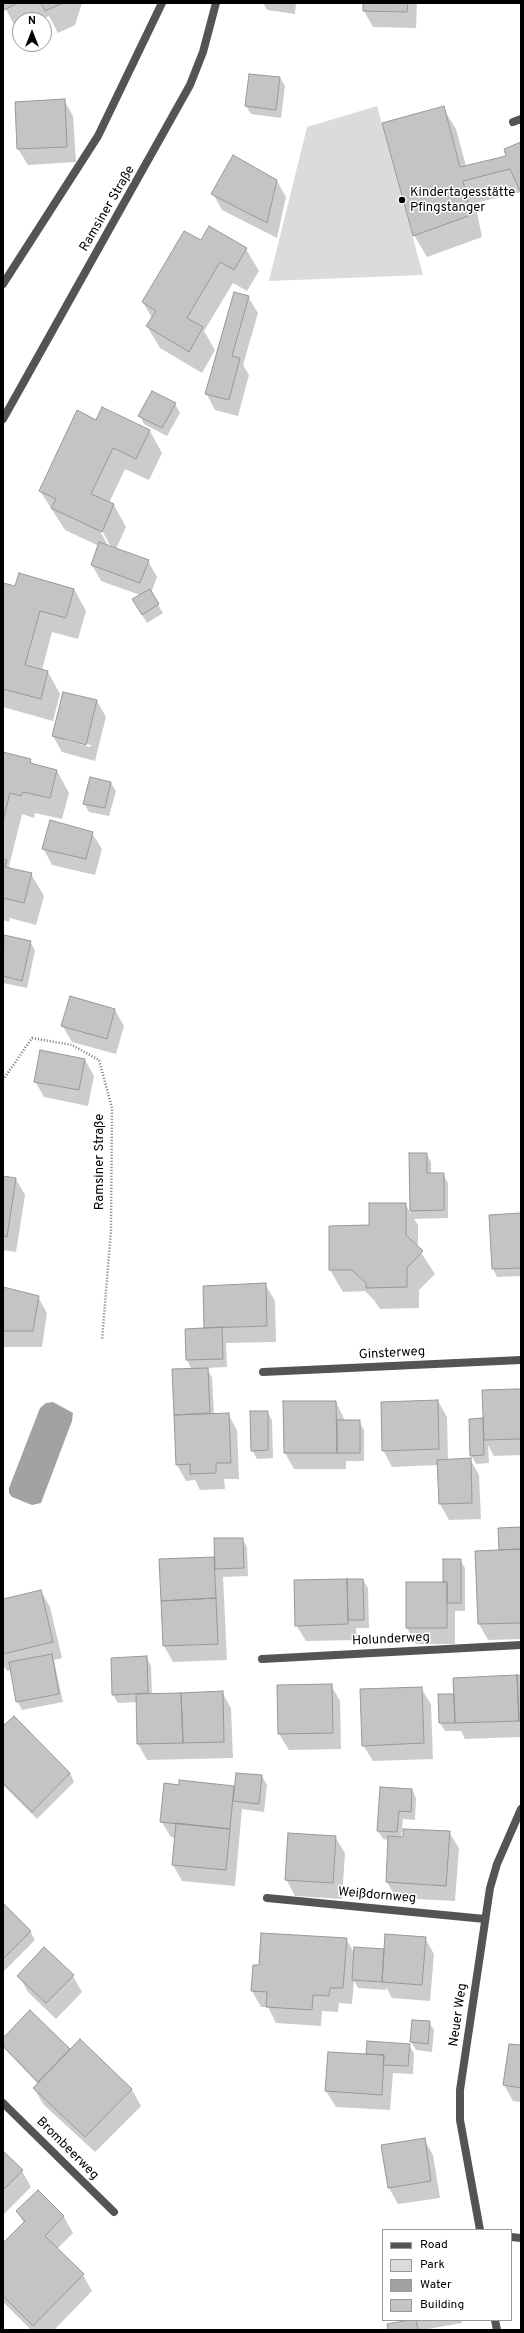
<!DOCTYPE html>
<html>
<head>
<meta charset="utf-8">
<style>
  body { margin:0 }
  #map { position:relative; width:524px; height:2333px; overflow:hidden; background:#fff; font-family:Overpass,sans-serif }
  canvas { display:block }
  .frame { position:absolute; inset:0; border:4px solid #000; pointer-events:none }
  .legend { position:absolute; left:382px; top:2229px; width:130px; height:92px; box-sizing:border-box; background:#fff; border:1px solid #999; margin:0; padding:5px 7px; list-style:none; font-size:12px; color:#000 }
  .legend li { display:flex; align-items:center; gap:8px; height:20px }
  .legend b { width:20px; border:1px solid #999 }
  .north { position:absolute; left:12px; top:12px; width:40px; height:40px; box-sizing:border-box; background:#fff; border:1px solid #999; border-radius:50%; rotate:0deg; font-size:11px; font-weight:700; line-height:16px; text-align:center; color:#000 }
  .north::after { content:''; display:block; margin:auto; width:14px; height:18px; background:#000; clip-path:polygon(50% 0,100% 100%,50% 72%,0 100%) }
</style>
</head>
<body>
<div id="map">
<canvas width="524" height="2333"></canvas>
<div class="frame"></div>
<ul class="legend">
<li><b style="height:5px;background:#545454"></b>Road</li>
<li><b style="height:11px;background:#dbdbdb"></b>Park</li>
<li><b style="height:11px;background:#a2a2a2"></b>Water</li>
<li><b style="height:11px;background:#c4c4c4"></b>Building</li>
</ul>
<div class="north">N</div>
</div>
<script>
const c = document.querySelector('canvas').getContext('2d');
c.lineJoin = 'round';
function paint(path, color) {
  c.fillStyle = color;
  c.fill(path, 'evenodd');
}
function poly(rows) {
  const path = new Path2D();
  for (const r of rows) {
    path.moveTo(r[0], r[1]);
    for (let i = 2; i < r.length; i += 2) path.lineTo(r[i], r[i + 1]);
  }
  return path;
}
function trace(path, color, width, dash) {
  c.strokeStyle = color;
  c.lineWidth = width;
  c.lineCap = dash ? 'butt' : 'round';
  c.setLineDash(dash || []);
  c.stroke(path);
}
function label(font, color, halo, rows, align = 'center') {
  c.font = font + ' Overpass,sans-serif';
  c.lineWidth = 3;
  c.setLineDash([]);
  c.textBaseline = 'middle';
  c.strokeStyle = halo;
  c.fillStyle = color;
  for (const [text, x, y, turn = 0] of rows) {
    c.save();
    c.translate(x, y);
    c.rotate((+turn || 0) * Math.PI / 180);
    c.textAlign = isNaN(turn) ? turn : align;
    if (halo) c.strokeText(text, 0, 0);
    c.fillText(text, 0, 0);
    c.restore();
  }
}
paint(poly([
  [377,106,423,275,269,281,307,127]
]), '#dbdbdb');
paint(poly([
  [53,1402,73,1413,72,1421,41,1503,32,1505,12,1497,9,1493,9,1488,40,1408,46,1403]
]), '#a2a2a2');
paint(poly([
  [3,3,82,3,75,25,58,33,49,16,41,20,20,20,20,30,17,31],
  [263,3,296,3,295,14,267,10],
  [364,3,417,3,416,28,373,27,364,11],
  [280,78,285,86,281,118,251,114,246,106],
  [64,100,73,116,76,162,28,165,18,149,16,102],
  [443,108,456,129,466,166,507,157,521,143,521,192,475,203,482,237,427,257,414,235],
  [277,181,286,197,277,238,222,210,213,194],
  [201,241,246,249,259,271,247,291,233,283,204,331,215,350,202,373,160,348,147,326,152,318,143,302],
  [248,297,258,313,243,365,249,375,238,416,215,410,206,393],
  [175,404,180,413,167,436,144,424,140,416],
  [96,421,150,431,162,453,149,480,125,469,109,503,114,505,126,527,116,549,148,561,157,577,151,593,163,613,147,623,138,608,140,595,101,581,92,565,99,546,65,530,40,491],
  [100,527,111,547,109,547,98,528],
  [3,584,16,588,74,589,86,611,78,639,52,632,42,670,48,672,60,694,53,721,3,707],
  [97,701,106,717,95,761,62,752,53,736],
  [64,738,91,745,90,747,64,740],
  [3,753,30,760,33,765,57,771,69,793,62,819,35,813,34,818,22,814,9,866,11,869,31,874,44,896,36,925,10,918,9,922,3,920],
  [111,783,116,791,109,816,89,812,84,803],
  [92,833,102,849,95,875,52,865,43,848],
  [5,936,30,942,35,950,27,988,3,983],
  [70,997,115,1010,124,1026,116,1054,72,1042,62,1025],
  [85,1060,94,1076,88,1106,44,1097,35,1081],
  [410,1154,426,1154,431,1162,431,1174,443,1174,448,1183,448,1218,414,1219,418,1225,418,1248,435,1274,419,1290,419,1308,380,1309,374,1300,365,1291,343,1292,330,1270,330,1227,370,1226,405,1204,411,1214],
  [3,1177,16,1179,25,1195,16,1252,3,1250],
  [521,1214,521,1276,497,1277,493,1269],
  [265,1284,275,1301,276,1342,226,1343,227,1367,207,1368,212,1378,214,1414,228,1414,237,1430,239,1479,224,1479,225,1489,200,1490,195,1480,186,1481,177,1465,173,1370,192,1370,187,1360,205,1329],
  [3,1291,38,1297,47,1313,42,1347,3,1347],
  [521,1389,521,1455,494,1456,488,1445,489,1463,476,1464,471,1455,470,1420,484,1419],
  [438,1401,447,1417,448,1460,470,1459,479,1475,481,1519,449,1520,440,1504,438,1465,392,1467,383,1450],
  [284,1402,336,1402,345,1421,359,1421,364,1430,364,1461,346,1461,346,1469,294,1469,285,1453],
  [267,1412,272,1420,273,1458,257,1459,252,1450],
  [521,1528,521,1639,488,1640,479,1624,500,1551],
  [242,1539,247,1547,248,1576,223,1577,227,1660,173,1662,164,1646,214,1558,216,1561],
  [460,1560,465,1568,465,1611,455,1611,455,1644,416,1644,407,1628],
  [347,1580,363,1580,368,1588,369,1628,356,1628,357,1640,306,1641,296,1625],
  [41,1591,50,1607,62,1658,54,1660,63,1702,22,1710,17,1701,11,1670,7,1671,3,1664,3,1600],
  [146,1657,151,1666,152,1694,222,1692,231,1708,233,1758,147,1760,138,1744,137,1702,118,1703,113,1695],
  [521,1677,521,1737,465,1739,461,1731,445,1731,440,1723],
  [331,1685,340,1701,341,1749,289,1750,279,1734],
  [421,1688,431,1704,433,1759,373,1761,363,1745],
  [3,1728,70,1773,74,1782,37,1819,3,1785],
  [262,1776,267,1785,264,1812,242,1809,235,1886,182,1881,173,1865,175,1838,171,1837,161,1821,180,1781,235,1787],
  [412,1790,416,1798,415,1820,403,1819,401,1838,449,1832,459,1848,455,1901,396,1898,387,1882,389,1840,383,1839,378,1831],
  [335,1837,345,1853,342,1899,295,1896,286,1879],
  [3,1905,30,1931,35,1940,3,1972],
  [425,1938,434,1954,430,2001,392,1998,386,1987,386,1990,358,1988,354,1981,352,2004,339,2003,338,2012,322,2011,321,2026,276,2023,268,2007,261,2007,252,1991,260,1966,346,1939,355,1954,355,1948,385,1950],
  [19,1976,73,1976,82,1992,56,2019,28,1992],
  [30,2011,70,2050,80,2040,132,2090,141,2106,95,2152,43,2104,34,2088,38,2084,3,2047,3,2039],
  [429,2022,434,2030,432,2052,416,2050,411,2042],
  [409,2045,414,2053,413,2074,393,2073,390,2110,336,2107,326,2091,329,2053,368,2055],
  [510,2045,521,2046,521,2102,513,2101,504,2085],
  [424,2139,433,2155,440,2198,398,2204,389,2188],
  [3,2152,22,2171,31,2187,3,2215],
  [38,2191,64,2217,73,2233,57,2249,83,2275,92,2291,54,2330,31,2330,3,2302,3,2244,24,2223,17,2212],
  [404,2320,461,2320,462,2323,422,2330,389,2330,405,2322]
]), '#0003');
const building = poly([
  [3,3,18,3,4,10,3,3],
  [41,3,63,3,45,11,41,3],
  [363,3,408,3,407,12,363,11,363,3],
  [249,74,280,77,276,110,245,106,249,74],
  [65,99,67,147,17,149,15,102,65,99],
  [444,106,460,167,506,156,504,149,521,142,521,193,510,169,463,181,471,215,413,236,382,123,444,106],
  [233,155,277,180,267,223,211,194,233,155],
  [209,226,247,248,234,270,220,262,187,318,203,327,189,352,146,326,156,311,142,302,184,231,201,240,209,226],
  [234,292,249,296,232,356,240,358,229,400,205,394,234,292],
  [152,391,176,403,162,428,138,416,152,391],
  [102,407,150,430,136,459,113,448,91,494,114,504,102,532,51,508,56,499,39,491,77,410,96,420,102,407],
  [99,542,149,560,140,583,91,565,99,542],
  [19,573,74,589,66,618,40,611,25,665,48,671,41,699,3,689,3,583,15,586,19,573],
  [150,589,159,604,142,615,132,599,150,589],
  [63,692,97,700,86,745,52,736,63,692],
  [3,752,31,759,30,763,57,770,50,798,23,792,21,796,10,793,3,821,3,752],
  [90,777,111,782,105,808,83,804,90,777],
  [50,820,93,832,86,859,42,849,50,820],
  [3,859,7,860,5,867,32,873,24,903,3,898,3,859],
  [4,935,31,941,22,981,3,976,4,935],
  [70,996,115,1009,107,1039,61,1026,70,996],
  [40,1050,85,1059,79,1090,34,1082,40,1050],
  [409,1153,427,1153,427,1173,444,1173,444,1210,410,1211,409,1153],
  [3,1176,16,1178,7,1237,3,1236,3,1176],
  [369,1203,406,1203,406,1235,423,1251,407,1268,407,1287,366,1288,366,1283,352,1270,329,1270,329,1226,369,1225,369,1203],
  [521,1213,521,1268,492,1269,489,1215,521,1213],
  [266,1283,267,1326,204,1328,203,1286,266,1283],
  [3,1287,39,1296,33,1331,3,1331,3,1287],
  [222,1327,223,1359,186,1360,185,1329,222,1327],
  [208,1368,210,1413,174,1415,172,1369,208,1368],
  [516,1389,521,1389,521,1439,484,1440,482,1390,516,1389],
  [438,1400,439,1449,382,1451,381,1402,438,1400],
  [283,1401,336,1401,337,1453,284,1453,283,1401],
  [250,1411,268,1411,268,1450,251,1451,250,1411],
  [229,1413,231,1463,216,1463,216,1473,190,1474,190,1464,176,1465,174,1415,229,1413],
  [483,1418,484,1455,470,1456,469,1419,483,1418],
  [337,1420,360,1420,360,1453,337,1453,337,1420],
  [471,1458,472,1503,439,1504,437,1460,471,1458],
  [521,1527,521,1549,499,1550,498,1528,521,1527],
  [214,1538,243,1538,244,1568,215,1569,214,1538],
  [521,1549,521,1623,478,1624,475,1551,521,1549],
  [214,1557,216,1598,161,1601,159,1559,214,1557],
  [443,1559,461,1559,461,1603,447,1603,447,1582,443,1582,443,1559],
  [347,1579,363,1579,364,1620,348,1620,347,1579],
  [347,1579,348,1624,295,1626,294,1580,347,1579],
  [406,1582,447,1582,447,1628,406,1628,406,1582],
  [41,1590,53,1642,3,1654,3,1599,41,1590],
  [216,1598,218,1644,163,1646,161,1601,216,1598],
  [52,1654,59,1694,16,1702,9,1662,52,1654],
  [147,1656,148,1693,112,1695,111,1658,147,1656],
  [517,1675,521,1676,521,1721,519,1721,517,1675],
  [517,1675,519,1721,455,1723,453,1678,517,1675],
  [332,1684,333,1733,278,1734,277,1685,332,1684],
  [422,1687,424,1743,362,1746,360,1689,422,1687],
  [223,1691,224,1742,183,1743,181,1693,223,1691],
  [181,1693,183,1743,137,1744,136,1694,181,1693],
  [438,1694,454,1694,455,1723,439,1723,438,1694],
  [14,1716,70,1773,32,1812,3,1783,3,1726,14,1716],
  [236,1773,262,1775,259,1804,233,1801,236,1773],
  [179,1780,234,1786,230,1829,160,1822,164,1783,179,1785,179,1780],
  [380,1787,412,1789,411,1812,399,1811,397,1832,377,1831,380,1787],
  [176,1823,230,1829,226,1870,172,1865,176,1823],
  [403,1829,450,1831,446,1886,386,1882,388,1836,403,1837,403,1829],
  [288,1833,336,1836,333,1883,285,1880,288,1833],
  [3,1903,31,1931,3,1959,3,1903],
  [261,1933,347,1938,343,1988,330,1988,329,1996,313,1995,312,2010,266,2007,267,1992,251,1991,253,1965,259,1965,261,1933],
  [385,1934,426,1937,422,1985,382,1982,385,1934],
  [44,1947,74,1975,46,2003,17,1976,44,1947],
  [354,1947,384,1949,382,1982,352,1980,354,1947],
  [30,2010,70,2049,38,2082,3,2046,3,2038,30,2010],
  [412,2020,430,2021,428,2044,410,2042,412,2020],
  [80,2039,132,2089,85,2137,33,2088,80,2039],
  [367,2041,410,2044,408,2066,383,2065,384,2055,366,2054,367,2041],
  [509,2044,521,2045,521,2088,503,2085,509,2044],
  [328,2052,384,2055,382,2095,325,2091,328,2052],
  [425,2138,431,2181,388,2188,381,2145,425,2138],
  [3,2151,23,2170,3,2190,3,2151],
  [38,2190,64,2216,45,2236,84,2274,33,2326,3,2296,3,2243,25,2221,16,2211,38,2190],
  [409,2320,416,2320,418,2330,388,2330,387,2324,409,2320]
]);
paint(building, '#c4c4c4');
trace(building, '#989898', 1);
trace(poly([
  [3,1080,32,1038,72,1045,99,1060,112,1108,111,1231,102,1340]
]), '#767676', 2.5, [1, 2]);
trace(poly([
  [513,122,521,119],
  [3,284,98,136,162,3]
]), '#545454', 8);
trace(poly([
  [3,419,190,85,203,52,216,3],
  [263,1372,521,1360],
  [262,1659,521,1645],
  [267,1898,485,1919],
  [3,2103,114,2212],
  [480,2230,460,2120,460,2090,490,1888,497,1864,521,1809],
  [511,2237,521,2238],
  [495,2320,497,2330]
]), '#545454', 8);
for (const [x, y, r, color] of [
  [402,200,4,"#000"]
]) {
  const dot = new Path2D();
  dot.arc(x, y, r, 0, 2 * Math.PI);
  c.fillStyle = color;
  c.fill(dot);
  trace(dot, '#fff', 1.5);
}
label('13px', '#000', '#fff', [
  ["Kindertagesstätte",410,193],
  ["Pfingstanger",410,208]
], 'left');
label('13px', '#000', '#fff', [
  ["Ramsiner Straße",108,209,-60],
  ["Ramsiner Straße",100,1162,-90],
  ["Ginsterweg",392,1354,-3],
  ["Holunderweg",391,1640,-3],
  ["Weißdornweg",377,1896,5],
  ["Neuer Weg",459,2015,-82],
  ["Brombeerweg",67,2149,45]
]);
</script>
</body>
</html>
